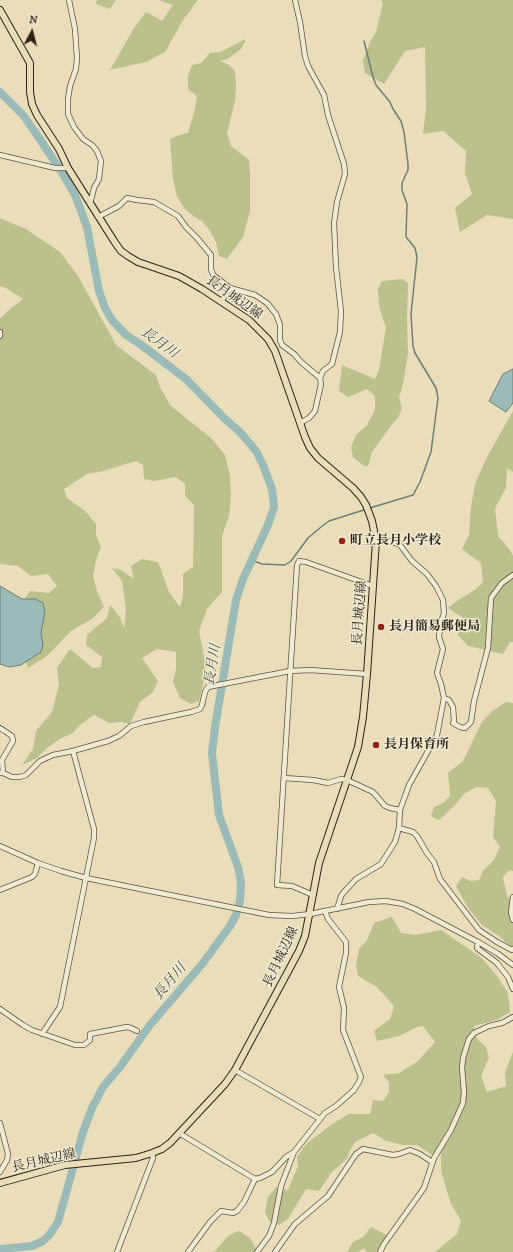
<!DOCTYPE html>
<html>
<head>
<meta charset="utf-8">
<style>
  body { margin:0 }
  #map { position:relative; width:513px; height:1252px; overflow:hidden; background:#eadeba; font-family:"IM FELL French Canon",serif }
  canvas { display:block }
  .north { position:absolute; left:12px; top:12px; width:40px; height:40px; -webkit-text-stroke:3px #f1ead2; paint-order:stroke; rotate:7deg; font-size:11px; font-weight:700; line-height:16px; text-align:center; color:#2d2318 }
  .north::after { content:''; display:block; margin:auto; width:14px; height:18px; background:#2d2318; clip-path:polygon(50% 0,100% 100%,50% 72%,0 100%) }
</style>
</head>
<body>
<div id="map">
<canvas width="513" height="1252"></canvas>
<div class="north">N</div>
</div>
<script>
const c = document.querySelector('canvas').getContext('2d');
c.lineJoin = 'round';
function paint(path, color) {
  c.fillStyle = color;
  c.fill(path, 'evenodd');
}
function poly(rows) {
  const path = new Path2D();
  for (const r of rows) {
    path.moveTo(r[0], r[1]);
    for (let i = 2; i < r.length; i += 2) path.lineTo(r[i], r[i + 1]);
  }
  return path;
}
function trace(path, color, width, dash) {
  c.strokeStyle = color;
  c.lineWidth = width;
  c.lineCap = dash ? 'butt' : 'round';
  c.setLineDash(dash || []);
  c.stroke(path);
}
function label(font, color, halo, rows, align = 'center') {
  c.font = font + ' "IM FELL French Canon","Noto Serif JP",serif';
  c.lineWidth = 3;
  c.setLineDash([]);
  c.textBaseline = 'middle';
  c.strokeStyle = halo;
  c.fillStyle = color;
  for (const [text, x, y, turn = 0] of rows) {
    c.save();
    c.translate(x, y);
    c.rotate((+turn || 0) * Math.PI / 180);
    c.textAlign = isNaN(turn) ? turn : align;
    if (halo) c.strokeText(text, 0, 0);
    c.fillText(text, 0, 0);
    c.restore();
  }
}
paint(poly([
  [97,0,116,0,110,9,96,4],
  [159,0,198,0,183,20,165,52,146,62,110,70,134,28,146,12,162,21,173,5],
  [381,0,513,0,513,219,487,215,460,232,455,208,472,194,465,173,466,151,443,131,423,134,426,108,425,47,405,51,384,84,365,73,363,61,370,42,376,32,383,3],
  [246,39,241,49,229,58,220,61,229,65,235,71,236,87,235,101,227,133,231,146,249,160,250,175,250,211,243,237,227,259,219,256,216,242,210,231,202,221,193,216,185,209,177,197,173,179,170,139,179,135,188,133,195,109,197,96,188,89,188,76,192,65,201,63,210,53,220,52],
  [0,218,26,229,60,252,78,276,116,345,156,375,160,387,170,405,212,439,225,455,230,476,231,496,229,516,222,536,222,592,207,609,199,631,205,662,203,685,199,701,191,704,180,698,173,682,176,670,176,652,157,649,142,658,158,681,153,692,140,702,130,724,121,722,109,723,94,715,80,725,73,733,61,738,47,748,37,758,22,765,33,749,36,731,52,712,59,684,57,668,70,649,93,668,101,667,102,657,86,645,87,635,107,618,110,605,120,617,124,628,126,608,122,581,112,568,121,570,134,579,131,566,142,559,158,562,169,592,180,607,183,596,183,574,193,567,194,505,185,496,185,484,176,477,154,481,144,479,143,465,136,461,103,471,87,474,64,489,67,498,85,511,96,524,96,535,101,547,96,560,93,576,97,591,104,607,92,619,71,631,47,656,28,668,24,654,38,608,25,598,30,591,49,593,57,586,48,574,31,576,18,566,0,564,0,319,11,308,23,299,6,288,0,286],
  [402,279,408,283,407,319,408,354,403,384,399,397,402,408,398,418,393,423,372,452,368,466,364,466,353,457,351,447,356,435,367,425,375,410,375,396,367,389,348,397,339,391,342,365,375,379,379,370,386,327,379,307,378,289,382,281],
  [513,411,513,472,507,468,506,488,495,508,498,536,510,550,513,556,513,642,510,642,503,654,468,646,457,634,468,621,448,608,458,600,475,590,483,582,481,563,462,549,469,535,471,507,475,484,487,457],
  [506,702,513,703,513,871,509,870,503,877,507,896,513,900,513,949,499,936,482,925,468,908,456,886,462,877,471,881,479,880,483,871,494,860,500,847,493,837,496,801,488,788,476,787,464,794,454,806,439,820,431,816,434,807,443,803,450,796,448,773,463,761,482,722,492,711],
  [392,917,401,933,416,935,441,930,482,958,497,976,508,993,510,1012,497,1020,474,1026,477,1039,486,1047,489,1058,481,1076,487,1092,506,1086,505,1072,513,1052,513,1252,435,1252,457,1234,461,1221,451,1204,441,1171,441,1153,432,1155,417,1145,403,1145,386,1141,373,1133,355,1142,349,1152,347,1159,332,1172,319,1191,306,1189,288,1219,279,1225,269,1221,265,1212,268,1197,276,1187,288,1190,298,1166,297,1157,306,1144,331,1125,348,1114,370,1114,373,1100,383,1101,389,1092,389,1082,383,1075,399,1073,417,1062,435,1042,423,1026,417,1027,399,1036,377,1041,374,1031,390,1019,394,1006,377,987,358,976,356,965,359,949,367,940,374,923],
  [371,1227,387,1235,377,1251,377,1252,367,1252,364,1248,358,1252,347,1252,353,1242,363,1237],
  [239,1231,250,1238,258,1252,214,1252,229,1235]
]), '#bbc08d');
const water = poly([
  [513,369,513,403,506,412,489,401,503,374,513,369],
  [0,586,22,599,35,599,43,603,45,612,41,633,43,645,41,652,21,665,9,667,0,664,0,586]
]);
paint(water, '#9abbb7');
trace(water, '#6e7e77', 1);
trace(poly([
  [364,41,373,77,376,85,390,102,393,109,401,121,404,132,408,164,408,170,402,183,402,190,407,204,406,237,415,248,417,257,411,314,413,346,415,353,436,388,438,398,431,452,420,482,413,495,370,508],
  [251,560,262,564,285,565,291,561,308,538,321,527,329,521,367,509]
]), '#6e7e77', 1.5);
trace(poly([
  [0,92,23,115,35,132,63,174,75,195,87,227,99,291,105,308,112,320,126,335,140,344,186,379,225,419,240,432,256,451,263,465,272,489,274,507,268,525,243,579,236,600,215,727,212,753,219,815,238,867,241,882,240,901,236,915,230,926,203,963,150,1025,120,1067,103,1087,92,1108,83,1132,58,1222,50,1234,43,1241,32,1246,0,1249]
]), '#9abbb7', 8);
const minor = poly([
  [69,0,75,29,77,58,76,69,70,86,68,99,68,114,74,127,83,139,92,145,97,151,101,161,99,179,94,188,90,204],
  [295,0,300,22,305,56,308,66,324,95,328,115,344,164,345,174,337,202,334,223,336,267,341,311,340,332,332,364,323,371,320,378,321,384,315,411,309,418,300,423],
  [0,155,55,168,68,168],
  [98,217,119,206,127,198,137,200,154,202,178,216,186,227,197,238,211,255,211,269,213,275,230,288,255,295,267,303,276,314,280,325,280,340,282,345,294,354,301,362,320,378],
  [221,302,230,288],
  [0,332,0,336],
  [444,698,449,700,453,707,454,721,453,723,460,727,465,728,471,722,474,701,488,648,491,598,502,583,513,575],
  [0,728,12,736,13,741,2,760,3,773],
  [0,773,3,773,12,777,20,777,26,775,40,761,53,755,73,751,108,741,119,736,131,726,144,722,191,712,200,709,202,705,205,692,208,687,290,671,310,670,367,674],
  [284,778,313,780,328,783,341,779,347,780,373,792,385,806,390,808,400,810],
  [399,828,413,832,417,836,427,853,434,862,440,879,479,930,497,942,512,950,513,949],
  [0,846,38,863,61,871,86,878,269,915,292,916,310,914,369,902,386,901,403,904,415,909,478,942,497,953,513,965],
  [0,890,32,877,35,874,38,863],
  [313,895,292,886,277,885,297,565,299,561,306,562,373,586],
  [513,897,511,912,513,920],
  [337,909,341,896,344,892,356,879,381,864,395,842,399,828,400,810,409,785,437,735,444,698,441,684,437,673,443,649,439,637,440,626,444,613,443,600,436,586,427,574,412,561,400,545,390,541,376,541],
  [478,942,477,948,497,963,508,977,513,989],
  [0,1009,23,1025,32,1030,75,1045,84,1045,90,1040,90,1034,127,1027,131,1028,137,1031],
  [42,1034,60,1007,94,838,94,829,73,751],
  [235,1070,320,1119],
  [0,1123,8,1154,7,1160,0,1172],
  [179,1133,255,1179],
  [117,1252,153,1158,152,1153],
  [188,1252,210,1222,221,1211,233,1213,237,1211,244,1202,255,1179,260,1178,272,1172,286,1157,294,1152,325,1113,336,1106,354,1090,359,1082,361,1077,343,1030,344,1008,339,987,346,953,346,942,328,919,325,911],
  [257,1252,269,1236,274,1223,281,1186,294,1152],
  [275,1252,295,1224,328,1196,356,1154,363,1149,393,1155,399,1154,410,1150,420,1154,432,1162],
  [380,1252,384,1244,424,1188,434,1158,451,1130,463,1103,464,1092,462,1068,463,1058,469,1039,474,1033,489,1026,502,1023,513,1017]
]);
const major = poly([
  [0,10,30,63,30,92,32,104,37,115,59,149,68,168,114,241,121,251,128,256,138,262,179,276,202,289,249,320,268,339,275,351,305,437,310,448,318,458,353,488,361,497,366,505,372,521,376,541,367,674,363,717,358,747,319,863,305,936,299,951,235,1070,225,1084,212,1098,170,1143,162,1149,152,1153,136,1158,65,1165,0,1183]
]);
trace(minor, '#5c5240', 6);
trace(major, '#2d2318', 8);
trace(minor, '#f1ead2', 4.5);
trace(major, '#eadeba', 6);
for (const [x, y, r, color] of [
  [342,541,4,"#8f2418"],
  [381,627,4,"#8f2418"],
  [376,745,4,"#8f2418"]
]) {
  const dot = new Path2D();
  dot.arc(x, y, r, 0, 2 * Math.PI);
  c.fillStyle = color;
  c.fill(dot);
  trace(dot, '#f1ead2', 1.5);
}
label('13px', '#2d2318', '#f1ead2', [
  ["長月城辺線",234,298,35],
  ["長月城辺線",360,613,-86],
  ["長月城辺線",281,957,-65],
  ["長月城辺線",44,1161,-13]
]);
label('bold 13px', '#2d2318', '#f1ead2', [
  ["町立長月小学校",350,541],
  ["長月簡易郵便局",389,627],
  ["長月保育所",384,745]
], 'left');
label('italic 14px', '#4e5148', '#f1ead2', [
  ["長月川",159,343,36],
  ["長月川",213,665,-81],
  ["長月川",170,982,-50]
]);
</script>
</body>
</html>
